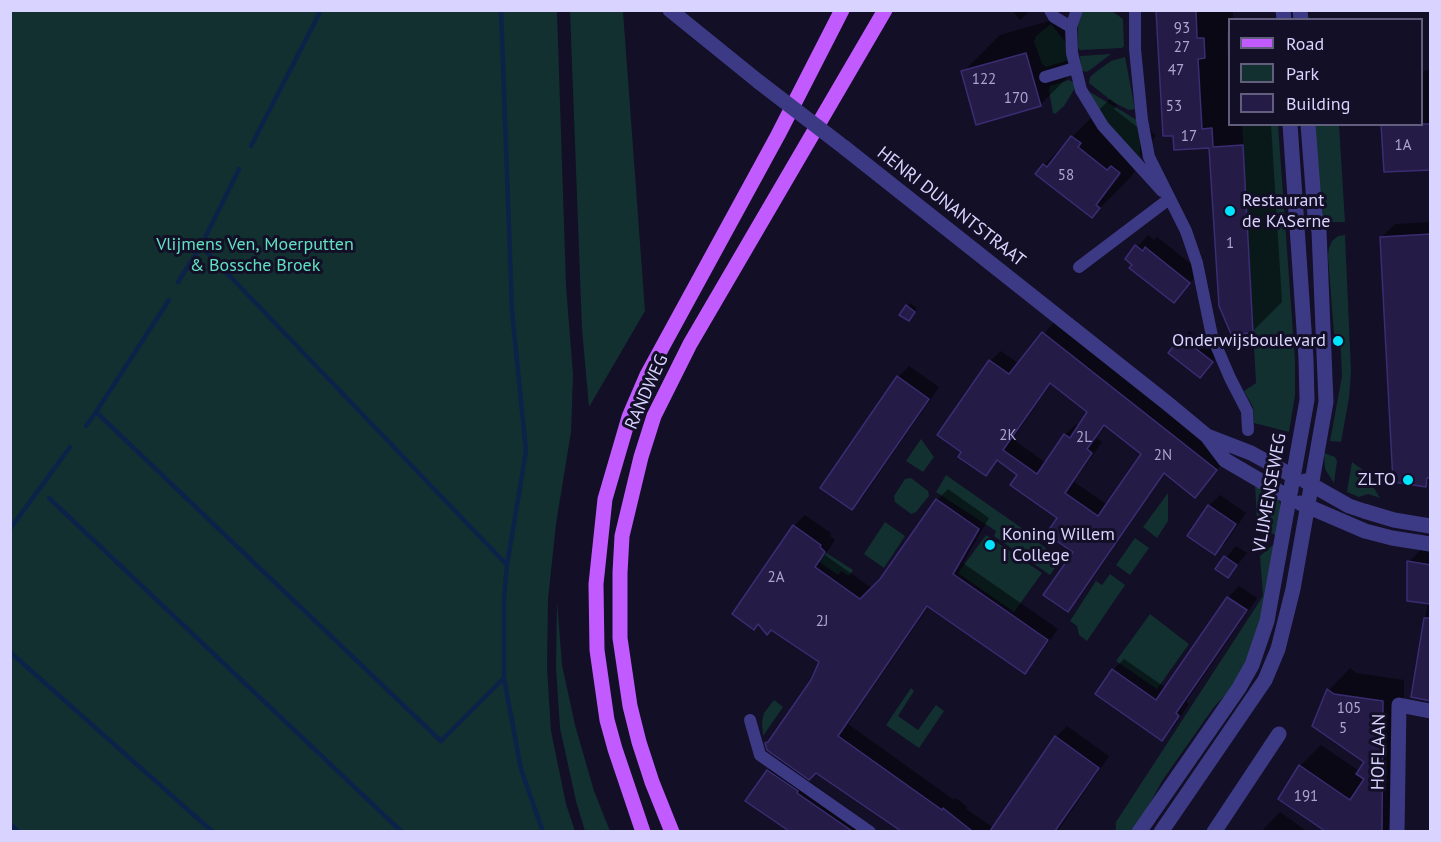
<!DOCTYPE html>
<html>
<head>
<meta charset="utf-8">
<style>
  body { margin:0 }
  #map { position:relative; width:1441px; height:842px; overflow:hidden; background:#130f26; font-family:"PT Sans",sans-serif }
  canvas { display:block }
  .frame { position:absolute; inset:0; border:12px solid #d9d4ff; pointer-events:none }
  .legend { position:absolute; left:1228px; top:18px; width:195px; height:108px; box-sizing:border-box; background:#130f26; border:2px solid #625e7d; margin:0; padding:8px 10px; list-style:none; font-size:18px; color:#d9d4ff }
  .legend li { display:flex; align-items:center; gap:12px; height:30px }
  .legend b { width:30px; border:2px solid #625e7d }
</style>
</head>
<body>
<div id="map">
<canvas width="1441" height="842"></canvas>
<div class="frame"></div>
<ul class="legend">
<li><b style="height:8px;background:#c25bff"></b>Road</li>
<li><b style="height:16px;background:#12302f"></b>Park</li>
<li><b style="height:16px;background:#241b47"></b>Building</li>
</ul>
</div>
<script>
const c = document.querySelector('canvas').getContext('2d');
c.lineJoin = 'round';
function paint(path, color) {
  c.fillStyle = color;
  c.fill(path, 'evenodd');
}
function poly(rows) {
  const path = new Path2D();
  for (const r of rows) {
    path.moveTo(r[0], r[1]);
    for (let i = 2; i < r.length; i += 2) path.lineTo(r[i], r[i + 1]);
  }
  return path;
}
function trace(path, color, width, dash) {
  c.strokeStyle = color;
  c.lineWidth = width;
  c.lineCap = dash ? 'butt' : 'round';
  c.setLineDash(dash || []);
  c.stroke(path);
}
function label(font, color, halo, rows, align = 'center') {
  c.font = font + ' "PT Sans",sans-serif';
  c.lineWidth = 6;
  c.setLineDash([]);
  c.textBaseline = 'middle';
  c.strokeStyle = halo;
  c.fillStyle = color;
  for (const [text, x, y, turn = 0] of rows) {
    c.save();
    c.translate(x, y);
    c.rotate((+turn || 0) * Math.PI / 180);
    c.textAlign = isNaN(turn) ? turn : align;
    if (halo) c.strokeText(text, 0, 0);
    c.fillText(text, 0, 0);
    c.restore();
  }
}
paint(poly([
  [10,11,557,11,566,285,573,375,571,432,556,524,548,599,547,667,551,731,566,804,575,831,11,831],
  [570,11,623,11,645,311,589,407,582,329],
  [1082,11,1112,11,1123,19,1124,46,1122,48,1080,50,1078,48,1078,26],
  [1051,24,1068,45,1069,58,1066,61,1046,67,1042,64,1034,42,1036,36],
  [1111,54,1090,70,1086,72,1081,70,1080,56],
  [1125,57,1135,109,1129,110,1113,102,1089,83,1090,77,1097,71,1111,61],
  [1069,80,1074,83,1075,88,1064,106,1055,114,1053,113,1049,90,1050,86],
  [1090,92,1137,120,1140,138,1140,157,1138,158,1107,123,1089,95],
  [1242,125,1278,125,1295,360,1295,395,1289,432,1254,423,1253,407,1244,391,1256,383],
  [1312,125,1339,125,1345,222,1329,222,1322,217],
  [1345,235,1351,371,1349,398,1341,442,1330,441,1342,376,1340,334,1334,334,1328,256,1329,248,1332,241,1338,236],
  [921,439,934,457,923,472,906,461],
  [1324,453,1335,457,1337,461,1334,483,1325,469],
  [1352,462,1363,470,1380,498,1368,494,1359,497,1347,492],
  [946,475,1033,536,1032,538,1061,559,1050,575,994,536,996,531,936,492],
  [911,478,928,491,929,496,916,512,911,514,895,502,894,496,905,479],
  [1255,483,1278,498,1281,507,1278,537,1257,524],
  [1168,493,1168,521,1157,538,1143,527],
  [885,522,905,536,884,568,864,554],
  [986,535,1042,573,1014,612,958,573],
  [1135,538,1149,548,1130,575,1116,565],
  [1274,544,1262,621,1238,681,1214,707,1162,781,1135,831,1114,832,1116,828,1116,822,1263,596,1260,556],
  [825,552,853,570,849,576,841,571,838,575,818,561],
  [1110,574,1125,585,1087,641,1079,635,1077,626,1070,621,1096,581,1102,585],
  [557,601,562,665,575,725,594,791,610,831,585,831,576,801,560,728,556,668],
  [1150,614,1189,644,1157,689,1116,661],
  [911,688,914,691,898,716,918,730,936,705,944,711,919,748,886,725],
  [774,700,783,707,763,736,762,722,764,713]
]), '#12302f');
paint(poly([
  [1012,10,1031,10,1020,20],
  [1157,10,1233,10,1233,20,1230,20,1230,32,1227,34,1230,124,1271,124,1282,302,1253,331,1210,147,1176,149],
  [1063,17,1077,68,1040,105,963,72,1000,35],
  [1430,70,1430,168,1422,124,1422,71],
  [1110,99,1117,105,1114,109,1145,133,1149,129,1156,135,1132,167,1136,170,1129,179,1092,216,1044,165],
  [1430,222,1430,480,1425,486,1382,237,1395,224],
  [1148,235,1154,240,1157,237,1200,271,1174,301,1127,259],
  [910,303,917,308,912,316,907,306],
  [1054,322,1227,458,1195,496,1166,472,1078,600,1067,610,1075,552,1059,517,1019,474,999,459,985,474,990,361,1001,351,1019,364],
  [1052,382,1089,412,1079,427,1076,424,1065,435,1046,463,1013,439],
  [1106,425,1143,454,1108,505,1074,482,1102,442,1096,438],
  [1189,331,1219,354,1207,369,1182,338],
  [909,366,939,387,863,497,852,508,898,377],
  [948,489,989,518,963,563,1058,629,1035,661,1024,672,929,606,848,724,954,800,956,798,967,807,966,809,994,828,1056,737,1067,726,1109,756,1057,832,904,832,816,771,793,766,791,768,870,825,865,832,792,832,747,801,768,771,781,758,767,743,775,735,812,681,820,662,772,629,794,526,805,515,831,533,830,536,835,540,825,555,873,589,882,580,937,500],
  [1220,495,1246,513,1226,542,1215,553,1209,506],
  [1430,540,1430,699,1412,696,1428,602,1409,562],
  [1236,546,1247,553,1228,576,1217,569],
  [1239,586,1257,598,1186,702,1189,704,1173,728,1162,739,1113,670,1124,659,1166,688,1228,598],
  [1350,668,1356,673,1404,680,1403,832,1328,832,1280,798,1300,766,1321,745,1359,771,1366,761,1313,726,1329,690],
  [1280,812,1308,832,1261,832]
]), '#0007');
trace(poly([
  [501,10,512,311,526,451,507,565,504,599,504,678,521,769,543,832],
  [251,146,321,10],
  [201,246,239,169],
  [178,282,201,246,507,565],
  [169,300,96,412,441,741,504,678],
  [86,426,96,412],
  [49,498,402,832],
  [10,529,70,447],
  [10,652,213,832],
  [10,824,19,832]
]), '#0c2248', 4.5);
const building = poly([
  [1156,10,1196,10,1197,38,1204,38,1205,58,1198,59,1202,129,1212,128,1213,147,1243,145,1253,333,1231,334,1219,306,1209,148,1174,150,1173,136,1163,136,1156,10],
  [1026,53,1041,106,976,125,961,71,1026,53],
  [1381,124,1431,124,1431,170,1384,172,1381,124],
  [1071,136,1081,143,1078,147,1107,170,1111,166,1120,173,1096,205,1100,208,1092,218,1035,174,1043,164,1047,167,1071,136],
  [1431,234,1431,478,1427,478,1426,487,1393,482,1380,237,1431,234],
  [1135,245,1143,251,1145,247,1190,283,1174,303,1129,268,1132,265,1125,259,1135,245],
  [906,305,915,312,909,321,899,315,906,305],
  [1042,332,1217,470,1195,498,1164,473,1068,612,1043,595,1073,552,1046,534,1057,518,1010,485,1017,475,997,460,986,476,958,457,961,452,937,435,989,360,1009,374,1042,332],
  [1050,383,1087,412,1070,438,1064,434,1037,474,1003,450,1050,383],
  [1104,425,1141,454,1098,516,1065,493,1092,453,1087,449,1104,425],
  [1181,337,1213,362,1200,378,1168,353,1181,337],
  [897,376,929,399,852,510,820,488,897,376],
  [936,499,979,529,953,574,1048,640,1025,674,927,606,838,736,942,810,943,808,972,831,901,831,816,773,809,780,767,750,765,743,768,742,811,680,819,662,771,630,767,635,758,624,754,630,732,614,793,525,821,545,820,547,825,552,815,567,860,599,880,579,936,499],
  [1208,505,1236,524,1215,555,1187,536,1208,505],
  [1224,556,1237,565,1228,578,1215,569,1224,556],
  [1407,561,1431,565,1431,604,1407,601,1407,561],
  [1227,597,1247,610,1176,713,1179,716,1162,741,1095,694,1112,669,1156,700,1227,597],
  [1424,618,1431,618,1431,701,1411,697,1424,618],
  [1327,689,1334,694,1383,701,1382,831,1325,831,1278,799,1299,765,1350,800,1364,779,1356,774,1364,762,1312,726,1327,689],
  [1055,736,1099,768,1055,831,990,831,1055,736],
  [767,770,798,791,797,793,852,831,789,831,745,801,767,770]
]);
paint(building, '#241b47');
trace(building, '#3b2d73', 1.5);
trace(poly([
  [1050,10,1054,17,1071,27],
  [1077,10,1071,27,1072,53,1081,90,1103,126,1162,191],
  [1135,10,1135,49,1142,120,1149,157,1186,231,1197,263,1212,336,1230,378,1247,411,1248,430],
  [1045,77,1075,68],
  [1079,267,1169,199],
  [750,720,760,755,870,832]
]), '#3d3a85', 12);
trace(poly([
  [670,10,759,82],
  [845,148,1167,403,1207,436,1225,460,1290,498],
  [1207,436,1251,453,1293,476],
  [1214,832,1279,734],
  [1397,832,1399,705,1430,711]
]), '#3d3a85', 15);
trace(poly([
  [1283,10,1284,20],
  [1300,10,1301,20],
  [1305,481,1349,506,1364,511,1394,520,1430,526],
  [1300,503,1365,531,1392,538,1430,544],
  [1139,832,1239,688,1252,665,1267,621,1307,400,1306,359,1290,124],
  [1161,832,1265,680,1278,649,1293,589,1326,402,1319,231,1315,216,1308,124]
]), '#3d3a85', 15);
trace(poly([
  [643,832,615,749,607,720,597,650,596,584,605,499,629,417,647,375,778,135,842,10],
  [672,832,652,782,639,742,630,706,620,638,620,573,622,536,641,457,654,416,690,344,885,10]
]), '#c25bff', 15);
trace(poly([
  [759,82,845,148]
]), '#3d3a85', 15);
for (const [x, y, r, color] of [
  [1230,211,6,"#00e5ff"],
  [1338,341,6,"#00e5ff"],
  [1408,480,6,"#00e5ff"],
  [990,545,6,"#00e5ff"]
]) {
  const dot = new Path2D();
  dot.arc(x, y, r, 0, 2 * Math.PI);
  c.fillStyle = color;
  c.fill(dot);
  trace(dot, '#130f26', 2);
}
label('15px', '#aca6d1', null, [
  ["93",1182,29],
  ["27",1182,48],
  ["47",1176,71],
  ["122",984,80],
  ["170",1016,99],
  ["53",1174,107],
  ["17",1189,137],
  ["1A",1403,146],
  ["58",1066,176],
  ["1",1230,244],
  ["2K",1008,436],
  ["2L",1084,438],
  ["2N",1163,456],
  ["2A",776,578],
  ["2J",822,622],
  ["105",1349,709],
  ["5",1343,729],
  ["191",1306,797]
]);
label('18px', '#d9d4ff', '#130f26', [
  ["Restaurant",1242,201],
  ["de KASerne",1242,222],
  ["Onderwijsboulevard",1326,341,"right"],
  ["ZLTO",1396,480,"right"],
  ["Koning Willem",1002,535],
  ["I College",1002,556]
], 'left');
label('18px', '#d9d4ff', '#130f26', [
  ["HENRI DUNANTSTRAAT",951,207,38],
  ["RANDWEG",647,392,-66],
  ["VLIJMENSEWEG",1270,493,-80],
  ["HOFLAAN",1379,752,-89]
]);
label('18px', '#5fe0c0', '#130f26', [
  ["Vlijmens Ven, Moerputten",255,245],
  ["& Bossche Broek",255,266]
]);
</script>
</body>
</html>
